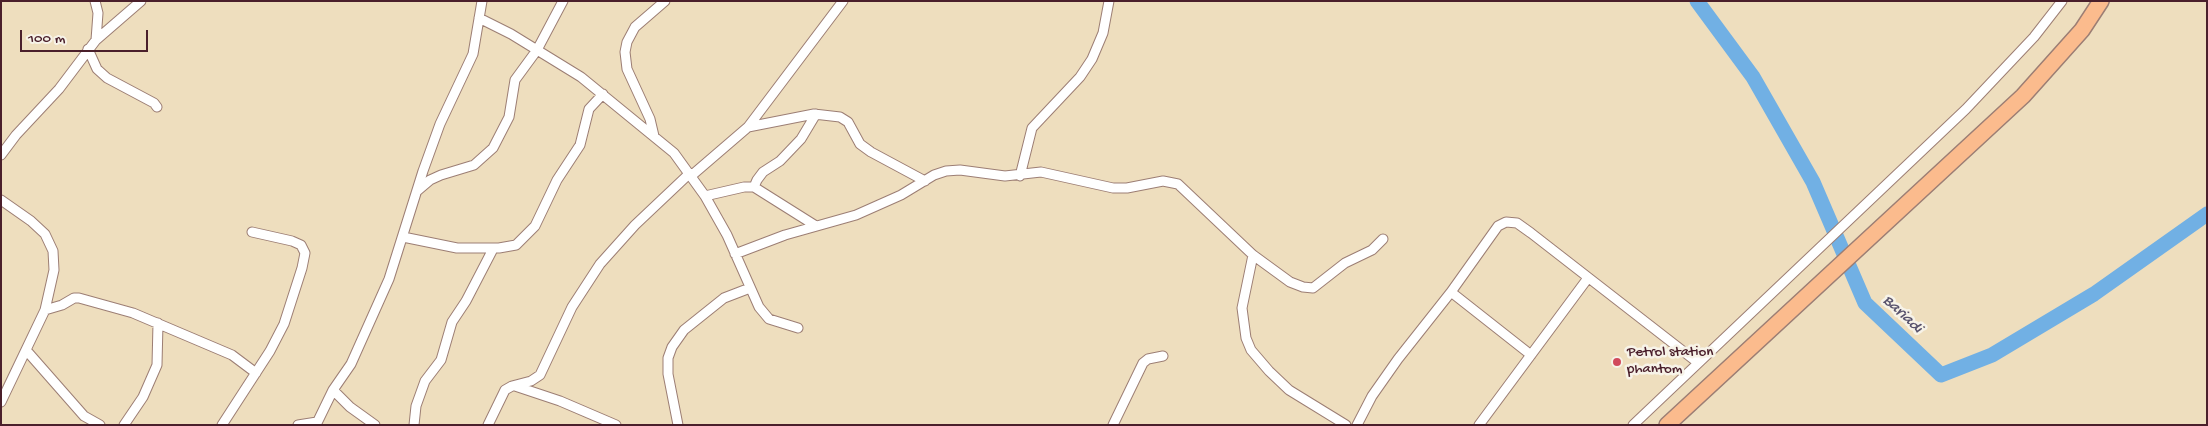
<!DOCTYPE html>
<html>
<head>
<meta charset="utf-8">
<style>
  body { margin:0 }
  #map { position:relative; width:2208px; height:426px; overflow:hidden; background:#eedebe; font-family:"Gochi Hand",sans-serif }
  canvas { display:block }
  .frame { position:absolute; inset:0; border:2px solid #4a1f2b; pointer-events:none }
  .scale { position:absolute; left:20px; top:30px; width:128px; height:22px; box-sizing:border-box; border:2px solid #4a1f2b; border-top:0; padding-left:6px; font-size:15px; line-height:18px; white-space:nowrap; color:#4a1f2b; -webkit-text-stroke:4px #f7f3e8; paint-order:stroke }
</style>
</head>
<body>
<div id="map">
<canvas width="2208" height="426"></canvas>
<div class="frame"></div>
<div class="scale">100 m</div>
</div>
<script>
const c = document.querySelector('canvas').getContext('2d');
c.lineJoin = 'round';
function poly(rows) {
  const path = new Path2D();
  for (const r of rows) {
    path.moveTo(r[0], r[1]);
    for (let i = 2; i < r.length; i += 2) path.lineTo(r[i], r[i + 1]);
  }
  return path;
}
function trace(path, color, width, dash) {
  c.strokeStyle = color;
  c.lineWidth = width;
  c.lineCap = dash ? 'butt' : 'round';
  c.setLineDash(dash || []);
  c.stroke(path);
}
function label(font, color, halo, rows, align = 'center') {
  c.font = font + ' "Gochi Hand",sans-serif';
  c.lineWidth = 5;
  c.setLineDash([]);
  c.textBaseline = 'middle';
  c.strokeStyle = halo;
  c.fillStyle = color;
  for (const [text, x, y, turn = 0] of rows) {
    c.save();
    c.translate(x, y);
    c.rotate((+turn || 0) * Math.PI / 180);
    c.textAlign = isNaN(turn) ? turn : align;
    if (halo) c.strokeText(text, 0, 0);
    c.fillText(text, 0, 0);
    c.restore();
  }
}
trace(poly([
  [1697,1,1753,77,1813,182,1865,303,1941,375,1992,355,2094,294,2207,214]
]), '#71b0e4', 15);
const minor = poly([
  [95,1,98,13,96,40],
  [479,18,511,34,581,77,674,153,705,196,727,235,759,307,769,319,798,328],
  [88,49,97,69,107,78,154,103,157,107],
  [748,127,843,1],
  [654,136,650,119,627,69,625,52,627,42,635,27,665,1],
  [1,155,16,135,59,89,96,40,141,1],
  [691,176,748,127,814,114,840,117,848,122,860,144,871,152,925,181],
  [1020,176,1032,128,1080,77,1092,59,1103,33,1109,1],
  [754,187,757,180,763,172,780,161,801,139,816,114],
  [417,191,430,180,441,175,474,165,493,148,509,117,515,80,537,50,563,1],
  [705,196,744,187,754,187,816,226],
  [1,200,31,221,45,234,53,251,54,270,45,310,1,402],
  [403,237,457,248,499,248,516,245,535,226,557,180,580,145,589,109,603,94],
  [735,254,785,235,856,215,901,195,934,175,946,171,960,170,1005,176,1041,172,1113,188,1127,188,1163,181,1178,184,1253,255,1290,282,1303,287,1313,288,1345,263,1372,250,1383,239],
  [1253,255,1242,308,1246,338,1251,350,1269,371,1289,390,1346,425],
  [1451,292,1531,355],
  [45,310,62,305,74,298,79,298,133,313,232,355,256,373],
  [26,350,84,416,100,425],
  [515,386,560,401,616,425],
  [333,390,350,407,375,425],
  [124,425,143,397,157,365,158,323],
  [222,425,270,351,284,324,302,268,305,253,301,245,292,241,252,232],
  [298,425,317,422],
  [316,425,333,390,351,364,389,279,423,171,440,124,473,54,482,1],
  [414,425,416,406,425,381,441,360,452,322,466,301,493,249],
  [488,425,505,390,512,386,531,381,540,375,572,307,600,264,635,225,690,173],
  [678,425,668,374,668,358,672,347,684,330,724,298,750,288],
  [1113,425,1143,363,1148,359,1163,356],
  [1357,425,1372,396,1398,359,1451,292,1498,226,1506,222,1517,223,1531,233,1697,362],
  [1479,425,1588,278],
  [1633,425,1966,109,2034,37,2062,1]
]);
const trunk = poly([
  [1667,425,2023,96,2082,30,2101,1]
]);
trace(minor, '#9c7e74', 11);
trace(trunk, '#9c7e74', 18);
trace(minor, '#fff', 9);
trace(trunk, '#fbbb8d', 15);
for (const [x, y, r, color] of [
  [1617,362,5,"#d1495b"]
]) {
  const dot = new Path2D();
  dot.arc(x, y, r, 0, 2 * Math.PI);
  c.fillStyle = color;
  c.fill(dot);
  trace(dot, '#f7f3e8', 2);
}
label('15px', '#4a1f2b', '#f7f3e8', [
  ["Petrol station",1627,353],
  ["phantom",1627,370]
], 'left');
label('italic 16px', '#58526c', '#f7f3e8', [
  ["Bariadi",1902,315,43]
]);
</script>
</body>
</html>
